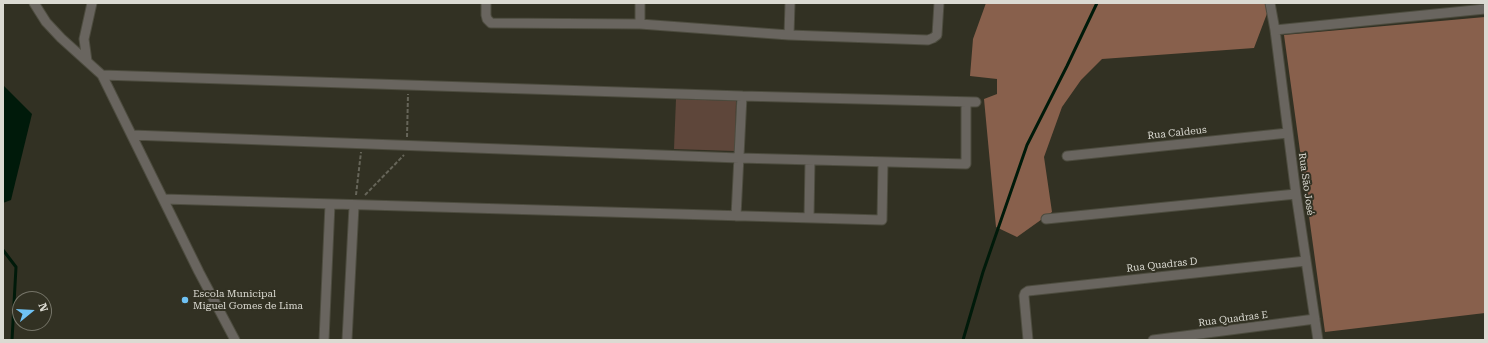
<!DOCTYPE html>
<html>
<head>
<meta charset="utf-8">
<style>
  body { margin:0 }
  #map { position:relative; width:1488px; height:343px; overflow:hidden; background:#323123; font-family:"Roboto Serif",serif }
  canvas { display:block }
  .frame { position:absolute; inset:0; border:4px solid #dbdad2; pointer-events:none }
  .north { position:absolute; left:12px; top:291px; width:40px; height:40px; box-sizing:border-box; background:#323123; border:1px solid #767569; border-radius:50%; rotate:72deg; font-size:11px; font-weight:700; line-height:16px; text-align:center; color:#dbdad2 }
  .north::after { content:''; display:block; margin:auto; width:14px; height:18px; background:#6fc2f4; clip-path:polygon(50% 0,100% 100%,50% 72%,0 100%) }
</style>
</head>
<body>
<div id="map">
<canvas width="1488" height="343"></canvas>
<div class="frame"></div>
<div class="north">N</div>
</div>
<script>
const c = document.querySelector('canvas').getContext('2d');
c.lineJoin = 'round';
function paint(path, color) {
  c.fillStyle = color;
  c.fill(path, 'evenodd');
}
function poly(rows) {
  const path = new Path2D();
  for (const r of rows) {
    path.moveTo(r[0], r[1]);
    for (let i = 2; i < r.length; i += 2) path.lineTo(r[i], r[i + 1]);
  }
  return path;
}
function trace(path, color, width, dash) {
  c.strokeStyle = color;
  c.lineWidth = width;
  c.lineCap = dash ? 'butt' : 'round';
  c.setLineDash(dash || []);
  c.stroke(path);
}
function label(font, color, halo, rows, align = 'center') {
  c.font = font + ' "Roboto Serif",serif';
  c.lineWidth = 4;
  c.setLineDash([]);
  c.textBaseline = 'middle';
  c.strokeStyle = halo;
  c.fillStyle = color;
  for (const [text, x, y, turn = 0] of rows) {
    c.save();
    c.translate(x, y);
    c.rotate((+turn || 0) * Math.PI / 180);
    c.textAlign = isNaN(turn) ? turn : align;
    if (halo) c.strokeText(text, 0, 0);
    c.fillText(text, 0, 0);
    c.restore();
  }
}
paint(poly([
  [676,99,736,101,735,151,674,149]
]), '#5e463a');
paint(poly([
  [986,3,1271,3,1254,48,1102,59,1081,80,1062,107,1044,157,1052,212,1017,237,996,227,984,99,997,94,997,79,970,76,973,39],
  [1485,17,1485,313,1325,332,1284,35]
]), '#88604c');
paint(poly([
  [3,85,32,114,11,200,3,203]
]), '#001a0a');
trace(poly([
  [3,250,16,267,12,340],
  [963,340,983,272,1027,145,1067,66,1097,3]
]), '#001a0a', 3);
const minor = poly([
  [34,3,46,22,61,38,102,75,199,272,235,340],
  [486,3,486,15,487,19,491,23,640,24,789,35,928,40,933,38,937,35,939,3],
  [640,3,640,24],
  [1270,3,1275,30,1296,194,1318,340],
  [1275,30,1485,9],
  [789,35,790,3],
  [87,61,84,39,92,3],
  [102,75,742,96,976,102],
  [132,135,739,158,966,164,966,102],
  [1067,156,1288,133],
  [163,199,882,220,883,162],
  [736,216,742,96],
  [809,218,810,160],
  [1046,219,1296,194],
  [324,340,330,204],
  [347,340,354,206],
  [1028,340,1024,296,1025,293,1028,291,1306,261],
  [1153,340,1315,319]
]);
trace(minor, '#4d4c3f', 11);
trace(poly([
  [407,137,408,94],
  [356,195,361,152],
  [365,195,404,155]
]), '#666559', 2, [4, 2]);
trace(minor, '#69655f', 9);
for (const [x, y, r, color] of [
  [185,300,4,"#6fc2f4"]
]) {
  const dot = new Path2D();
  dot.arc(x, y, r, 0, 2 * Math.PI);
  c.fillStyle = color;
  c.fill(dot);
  trace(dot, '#323123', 1.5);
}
label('10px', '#dbdad2', '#323123', [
  ["Rua Caldeus",1177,133,-6],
  ["Rua São José",1306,184,82],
  ["Rua Quadras D",1162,265,-6],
  ["Rua Quadras E",1233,319,-7]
]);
label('10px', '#dbdad2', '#323123', [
  ["Escola Municipal",193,294],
  ["Miguel Gomes de Lima",193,306]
], 'left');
</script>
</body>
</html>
